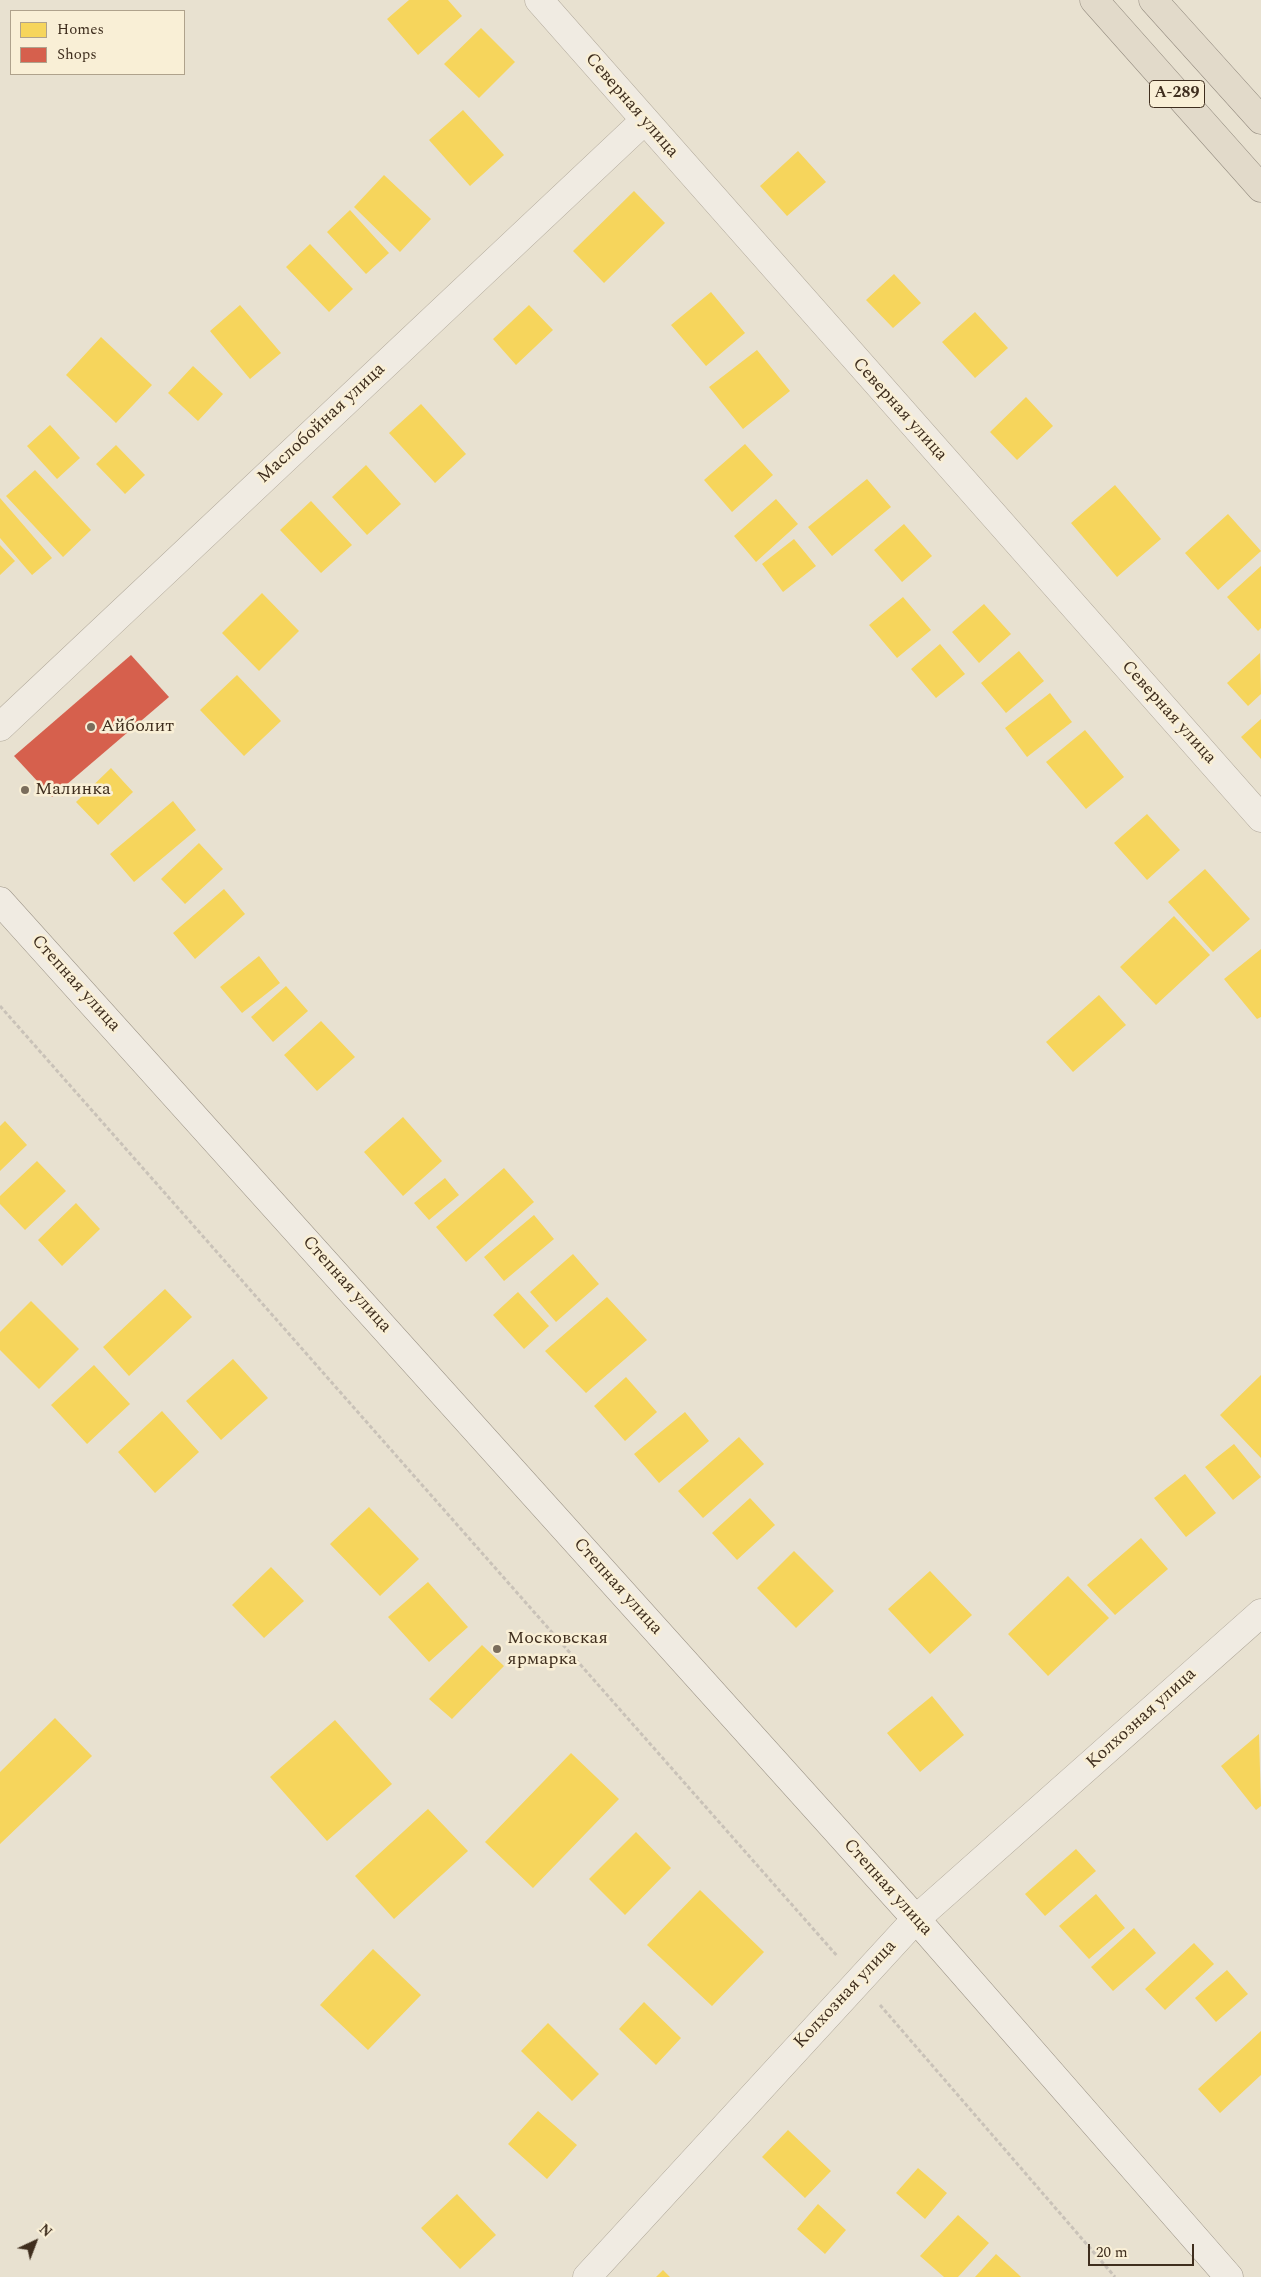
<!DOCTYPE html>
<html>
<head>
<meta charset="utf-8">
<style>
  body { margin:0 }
  #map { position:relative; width:1261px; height:2277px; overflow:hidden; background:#e8e1d0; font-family:Spectral,serif }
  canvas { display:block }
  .legend { position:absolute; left:10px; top:10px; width:175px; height:65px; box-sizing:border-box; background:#f9efd6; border:1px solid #afa28c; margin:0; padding:6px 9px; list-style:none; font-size:15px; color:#3f2e1e }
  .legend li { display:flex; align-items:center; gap:10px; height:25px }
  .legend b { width:25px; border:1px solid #afa28c }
  .north { position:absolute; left:10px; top:2217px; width:50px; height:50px; -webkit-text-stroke:4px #f9efd6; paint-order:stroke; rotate:43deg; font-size:14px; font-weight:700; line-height:20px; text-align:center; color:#3f2e1e }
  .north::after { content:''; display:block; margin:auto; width:18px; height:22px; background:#3f2e1e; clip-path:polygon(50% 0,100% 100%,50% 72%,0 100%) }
  .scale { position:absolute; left:1088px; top:2244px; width:106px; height:22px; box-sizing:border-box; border:2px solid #3f2e1e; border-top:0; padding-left:6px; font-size:15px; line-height:18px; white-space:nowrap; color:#3f2e1e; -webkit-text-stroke:4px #f9efd6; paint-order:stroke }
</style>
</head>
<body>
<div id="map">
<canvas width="1261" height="2277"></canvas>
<ul class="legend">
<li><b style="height:14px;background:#f6d55c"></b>Homes</li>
<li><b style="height:14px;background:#d6604d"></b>Shops</li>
</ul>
<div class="north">N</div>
<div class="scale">20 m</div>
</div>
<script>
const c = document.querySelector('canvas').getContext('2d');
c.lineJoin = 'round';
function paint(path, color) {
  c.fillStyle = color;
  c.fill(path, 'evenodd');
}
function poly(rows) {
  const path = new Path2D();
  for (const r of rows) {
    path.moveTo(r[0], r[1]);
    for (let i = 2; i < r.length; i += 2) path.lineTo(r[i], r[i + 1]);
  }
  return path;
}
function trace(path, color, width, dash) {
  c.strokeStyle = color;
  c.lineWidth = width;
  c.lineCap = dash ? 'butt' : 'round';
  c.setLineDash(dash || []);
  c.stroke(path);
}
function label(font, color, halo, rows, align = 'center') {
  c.font = font + ' Spectral,serif';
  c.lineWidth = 5;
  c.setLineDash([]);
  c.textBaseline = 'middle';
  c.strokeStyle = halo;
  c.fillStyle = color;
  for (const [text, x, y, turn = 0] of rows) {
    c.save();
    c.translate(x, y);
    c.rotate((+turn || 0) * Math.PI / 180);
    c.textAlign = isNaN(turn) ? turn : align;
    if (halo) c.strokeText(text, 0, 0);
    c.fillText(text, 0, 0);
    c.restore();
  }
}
paint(poly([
  [409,0,448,0,462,16,418,55,387,19],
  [481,28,515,62,479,98,444,64],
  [463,110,504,155,470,186,429,140],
  [798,151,826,182,787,216,760,186],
  [384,175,431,219,400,252,354,207],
  [634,191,665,223,604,283,573,251],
  [350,210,389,253,366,274,327,232],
  [310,244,353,289,329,312,286,267],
  [894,274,921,303,893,328,866,300],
  [711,292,745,333,706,366,671,325],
  [240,305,281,353,250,379,210,331],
  [529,305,553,330,516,365,493,339],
  [975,312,1008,348,975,378,942,342],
  [101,337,152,385,116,423,66,375],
  [757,350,790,391,743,429,709,387],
  [193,366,223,394,198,421,168,393],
  [1026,397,1053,426,1017,460,990,432],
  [421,404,466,454,435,483,389,433],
  [50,425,80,458,57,479,27,446],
  [745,444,773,475,732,512,704,480],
  [116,445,145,475,125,494,96,464],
  [366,465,401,504,367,535,332,497],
  [35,470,91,530,63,557,6,496],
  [867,479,891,507,832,556,808,527],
  [1115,485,1161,539,1117,577,1071,523],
  [0,498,52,558,32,575,0,538],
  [776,499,798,524,756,562,734,536],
  [311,501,352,545,321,573,280,530],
  [1228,514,1261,551,1218,590,1185,553],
  [904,524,932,556,902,582,874,550],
  [794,539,816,566,783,592,762,564],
  [0,545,15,561,0,575],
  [1261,566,1261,628,1258,631,1227,597],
  [262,593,299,631,259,671,222,633],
  [903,597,931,630,897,658,869,625],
  [984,604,1011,634,979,663,952,632],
  [940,644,965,674,936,698,911,669],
  [1019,651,1044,681,1006,713,981,683],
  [1260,653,1261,694,1248,706,1227,683],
  [237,675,281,721,244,756,200,710],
  [1050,693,1072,722,1027,757,1005,728],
  [1261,719,1261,759,1241,737],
  [1085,730,1124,777,1086,809,1046,762],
  [111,768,133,792,98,825,76,802],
  [173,801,196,830,134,882,110,854],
  [1147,814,1180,850,1147,880,1114,843],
  [199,843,223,869,185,904,161,879],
  [1205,869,1250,919,1213,952,1168,902],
  [224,889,245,914,195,959,173,933],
  [1174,916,1210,955,1156,1005,1120,967],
  [1261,949,1261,1017,1257,1019,1224,979],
  [259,956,280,983,242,1013,220,987],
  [286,986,308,1011,273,1042,251,1017],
  [1099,995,1126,1025,1073,1072,1046,1042],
  [321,1021,355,1057,317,1091,284,1055],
  [403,1117,442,1161,403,1196,364,1152],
  [5,1121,27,1145,0,1171,0,1126],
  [37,1161,66,1191,25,1230,0,1204,0,1196],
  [504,1168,534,1202,466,1262,436,1227],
  [445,1178,459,1195,429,1220,414,1203],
  [76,1203,100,1229,62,1266,38,1240],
  [534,1215,554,1239,504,1281,484,1257],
  [573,1254,599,1284,556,1322,530,1292],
  [165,1289,192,1317,129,1376,103,1347],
  [518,1292,549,1326,524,1349,493,1315],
  [607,1297,647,1340,586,1393,545,1351],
  [31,1301,79,1349,39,1389,0,1350,0,1332],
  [233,1359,268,1398,221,1440,186,1401],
  [94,1365,130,1404,87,1444,51,1405],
  [1261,1375,1261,1458,1220,1415],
  [626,1377,657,1412,625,1441,594,1406],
  [162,1411,199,1452,155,1493,118,1452],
  [685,1412,709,1441,659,1483,634,1454],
  [739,1437,764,1464,703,1518,678,1491],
  [1234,1444,1261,1477,1233,1500,1205,1467],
  [1185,1474,1216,1513,1186,1537,1154,1498],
  [750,1498,775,1525,737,1560,712,1533],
  [369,1507,419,1559,380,1596,330,1544],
  [1141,1538,1168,1569,1115,1615,1087,1585],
  [794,1551,834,1591,796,1628,757,1588],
  [271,1567,304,1601,264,1638,232,1605],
  [930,1571,972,1615,930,1654,888,1609],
  [1068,1576,1109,1618,1048,1676,1008,1634],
  [428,1582,468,1627,429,1662,388,1617],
  [482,1645,504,1666,452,1719,429,1699],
  [932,1696,964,1735,920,1772,887,1733],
  [55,1718,92,1756,0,1844,0,1772],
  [335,1720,392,1784,327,1841,270,1777],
  [1259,1734,1261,1806,1256,1810,1221,1766],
  [571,1753,619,1799,533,1888,485,1842],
  [428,1809,468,1851,394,1919,355,1876],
  [636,1832,671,1868,625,1915,589,1879],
  [1076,1849,1096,1871,1045,1916,1025,1894],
  [700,1890,764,1952,712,2006,647,1945],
  [1096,1894,1125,1928,1089,1959,1059,1926],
  [1134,1928,1156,1953,1113,1991,1091,1967],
  [1194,1943,1214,1964,1165,2010,1145,1989],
  [373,1949,421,1995,368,2050,320,2005],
  [1227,1970,1248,1994,1216,2022,1195,1998],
  [644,2002,681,2038,656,2065,619,2029],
  [548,2023,599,2074,572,2101,521,2051],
  [1261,2031,1261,2075,1220,2113,1198,2089],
  [538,2111,577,2145,547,2179,508,2144],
  [788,2130,831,2171,805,2198,762,2157],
  [918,2168,947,2193,925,2219,896,2193],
  [457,2194,496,2235,460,2269,421,2228],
  [818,2204,846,2230,825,2254,797,2229],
  [958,2215,989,2243,958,2277,944,2277,920,2256],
  [996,2254,1018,2274,1021,2277,975,2277],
  [663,2270,670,2277,656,2277]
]), '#f6d55c');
paint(poly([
  [131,655,169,697,52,797,14,756]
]), '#d6604d');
const minor = poly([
  [539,0,1261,818],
  [0,727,644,121],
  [587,2277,916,1919,1261,1613]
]);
const secondary = poly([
  [0,901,916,1919,1229,2277]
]);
const trunk = poly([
  [1094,0,1261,188],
  [1153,0,1261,120]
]);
trace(minor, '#aea698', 29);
trace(secondary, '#9d9588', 29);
trace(trunk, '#938b7f', 29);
trace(poly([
  [0,1006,838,1957],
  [880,2005,1115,2277]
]), '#c9c2b8', 3, [4, 2.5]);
trace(minor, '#f0ebe2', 28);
trace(secondary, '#f0ebe2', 28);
trace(trunk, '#e2daca', 28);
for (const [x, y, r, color] of [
  [91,727,5,"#7a6d5c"],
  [25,790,5,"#7a6d5c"],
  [497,1649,5,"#7a6d5c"]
]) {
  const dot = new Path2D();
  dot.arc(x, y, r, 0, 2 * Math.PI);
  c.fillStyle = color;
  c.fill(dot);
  trace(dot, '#f9efd6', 2);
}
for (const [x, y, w] of [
  [1177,94,55]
]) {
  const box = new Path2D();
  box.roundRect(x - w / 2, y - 13.5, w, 27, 4);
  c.fillStyle = '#f9efd6';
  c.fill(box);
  trace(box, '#3f2e1e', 1);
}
label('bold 16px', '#3f2e1e', null, [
  ["А-289",1177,94]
]);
label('18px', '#3f2e1e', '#f9efd6', [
  ["Северная улица",631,106,49],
  ["Северная улица",899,410,48],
  ["Маслобойная улица",322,424,-43],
  ["Северная улица",1168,713,48],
  ["Степная улица",75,984,48],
  ["Степная улица",346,1285,48],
  ["Степная улица",617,1587,48],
  ["Колхозная улица",1142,1719,-42],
  ["Степная улица",887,1888,48],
  ["Колхозная улица",846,1995,-47]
]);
label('18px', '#3f2e1e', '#f9efd6', [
  ["Айболит",101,727],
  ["Малинка",35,790],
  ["Московская",507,1639],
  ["ярмарка",507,1660]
], 'left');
</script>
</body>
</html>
